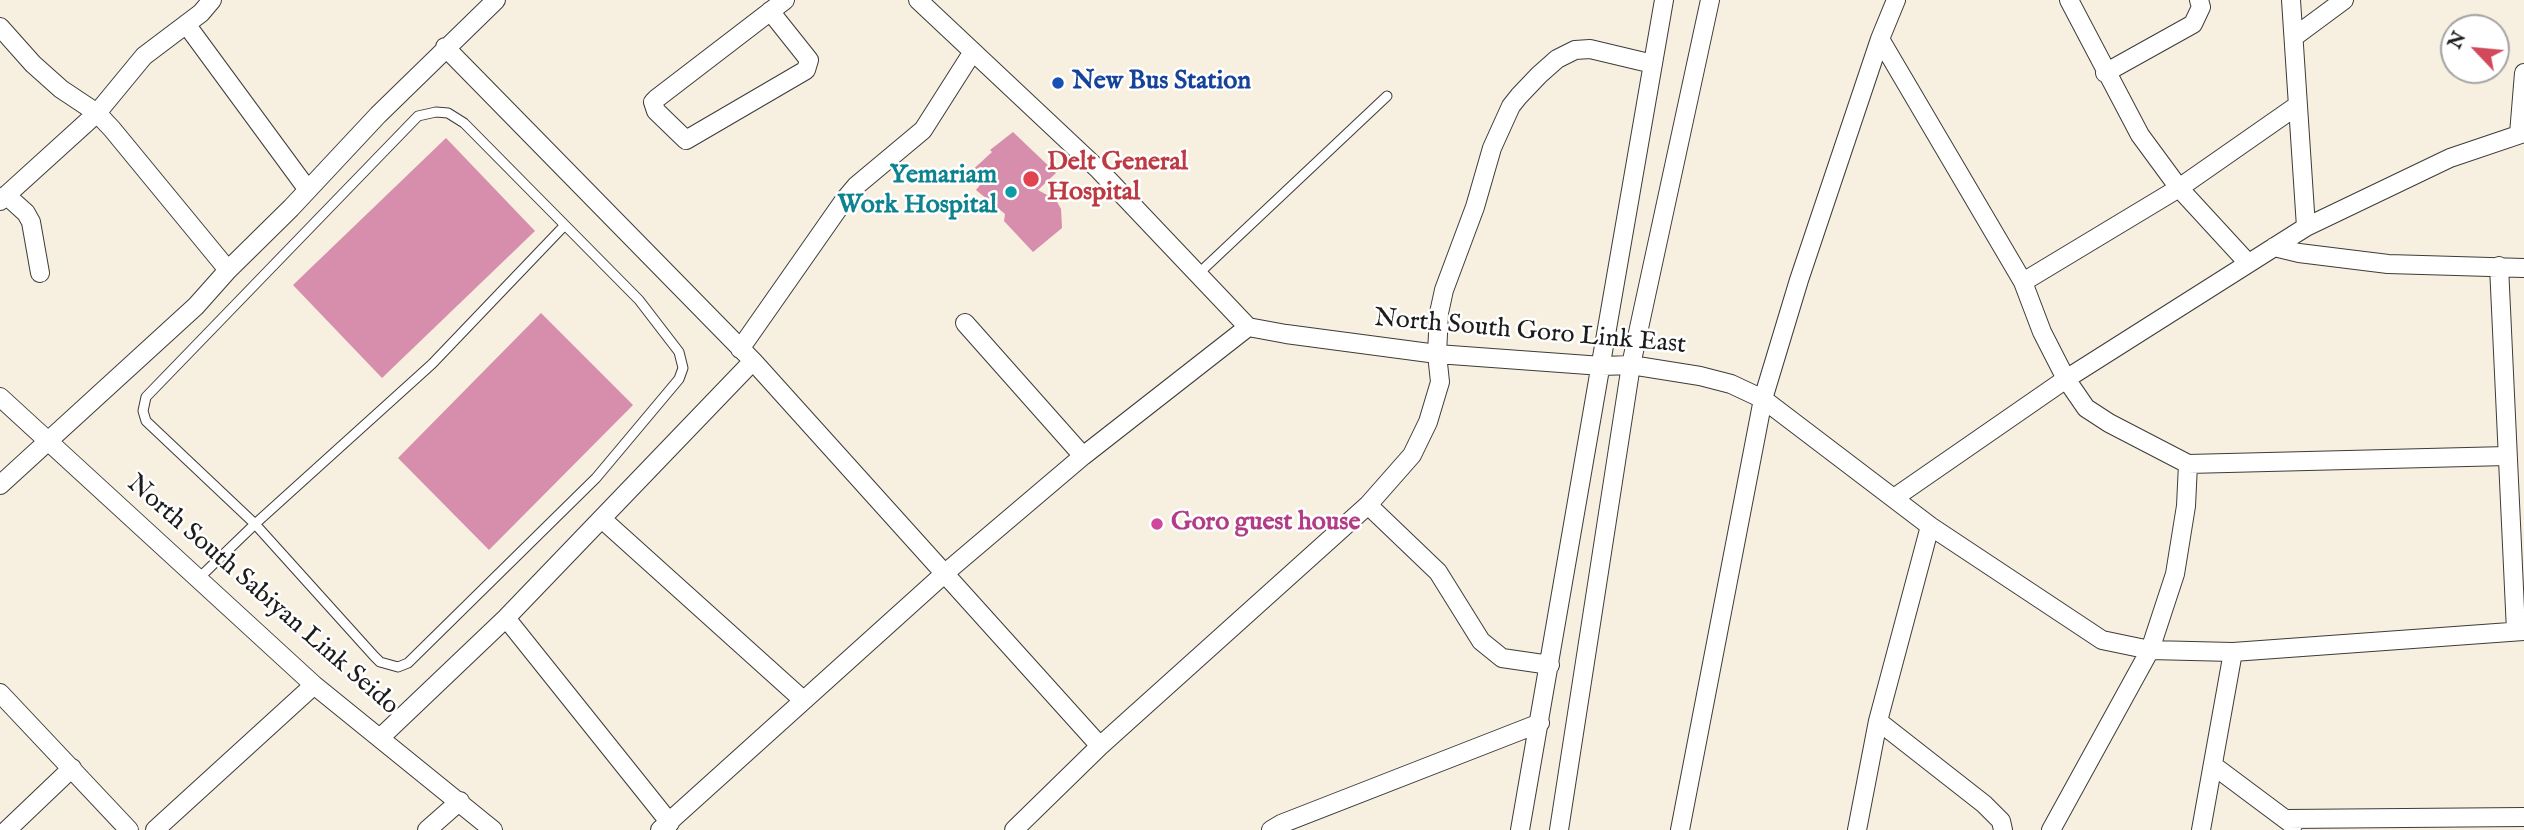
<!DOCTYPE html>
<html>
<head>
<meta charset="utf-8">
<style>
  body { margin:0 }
  #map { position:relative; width:2524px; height:830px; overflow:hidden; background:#f7efdf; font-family:"IM FELL English",serif }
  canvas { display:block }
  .north { position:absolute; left:2440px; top:14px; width:70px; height:70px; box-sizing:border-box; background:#fff; border:2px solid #a4a4a4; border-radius:50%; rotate:296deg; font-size:19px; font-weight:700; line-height:28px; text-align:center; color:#1c1c1c }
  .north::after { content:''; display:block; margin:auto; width:24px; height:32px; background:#d1495b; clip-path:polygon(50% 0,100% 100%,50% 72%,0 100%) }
</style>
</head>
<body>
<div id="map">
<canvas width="2524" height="830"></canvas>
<div class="north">N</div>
</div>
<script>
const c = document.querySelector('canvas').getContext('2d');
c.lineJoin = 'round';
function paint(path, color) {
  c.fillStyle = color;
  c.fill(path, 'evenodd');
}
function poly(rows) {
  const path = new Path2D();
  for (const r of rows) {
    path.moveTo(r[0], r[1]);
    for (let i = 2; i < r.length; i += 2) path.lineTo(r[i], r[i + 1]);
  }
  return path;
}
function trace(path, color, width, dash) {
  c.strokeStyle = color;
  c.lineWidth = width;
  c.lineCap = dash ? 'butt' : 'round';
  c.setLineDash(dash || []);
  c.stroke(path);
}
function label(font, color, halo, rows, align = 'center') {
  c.font = font + ' "IM FELL English",serif';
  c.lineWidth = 5;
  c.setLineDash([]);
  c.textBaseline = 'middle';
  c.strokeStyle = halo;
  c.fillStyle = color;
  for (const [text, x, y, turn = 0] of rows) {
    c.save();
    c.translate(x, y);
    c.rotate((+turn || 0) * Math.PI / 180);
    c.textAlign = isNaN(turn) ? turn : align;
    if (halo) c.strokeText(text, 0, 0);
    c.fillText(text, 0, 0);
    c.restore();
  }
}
paint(poly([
  [1013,132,1056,173,1038,190,1056,200,1061,209,1062,228,1033,252,1004,221,1005,214,976,190,980,185,967,175,992,152,990,150],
  [446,138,535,231,382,378,293,285],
  [541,313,633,405,489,550,398,458]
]), '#d78eac');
const lane = poly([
  [436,112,448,113,464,123,639,300,679,352,683,368,679,379,596,478,408,663,398,667,380,662,374,656,255,524,146,421,143,411,146,397,418,116,436,112],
  [1197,275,1387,96],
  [198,579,255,524,432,364,564,226]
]);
const street = poly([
  [918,0,1099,170,1248,327,1286,334,1437,354,1602,366,1631,365,1700,376,1731,384,1763,399,1930,526,2102,640,2150,650,2233,652,2524,631],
  [2069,0,2140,135,2179,188,2248,263],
  [2291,0,2306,227],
  [770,11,809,60,806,70,686,140,656,111,653,102,656,99,785,0],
  [186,24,308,190],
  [0,27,33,64,61,89,97,113,112,129,228,270],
  [2294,37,2344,0],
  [1880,39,2023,282,2042,332,2066,379,2086,408,2109,423,2188,464,2507,456],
  [445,47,753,361,1100,746],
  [2105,73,2193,24,2201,7,2199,0],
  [2519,134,2524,73],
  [6,195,26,213,31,222,40,273],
  [0,201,97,113,144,56,201,13,212,0],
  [2274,247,2299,253,2388,264,2524,268],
  [2499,266,2516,631],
  [2023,282,2179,188,2298,105],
  [965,323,1083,456],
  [740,349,845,199,856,186,923,130,972,53],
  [0,397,314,685,493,830],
  [0,485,196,306,228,270,291,208,378,115,496,0],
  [1894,498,2066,379,2306,227,2450,158,2524,133],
  [1368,505,1438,572,1481,641,1502,658,1550,665],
  [602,519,803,700],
  [506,618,670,823],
  [0,693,129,830],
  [1878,721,1984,804,2001,821,2003,830],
  [381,737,506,618,753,361],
  [2214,766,2293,825],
  [2286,819,2524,817],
  [7,830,72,768],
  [155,830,314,685],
  [427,830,460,801],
  [660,830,944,574,1083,456,1248,327],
  [1014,830,1100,746,1368,505,1412,455,1428,422,1440,382,1437,354,1439,313,1444,290,1475,207,1492,148,1511,106,1519,96,1539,75,1557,59,1575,50,1590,49,1653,64],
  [1271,830,1281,824,1540,723],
  [1520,830,1664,0],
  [1559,830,1631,365,1710,0],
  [1680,830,1763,399,1799,280,1880,39,1896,0],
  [1857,830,1878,721,1930,526],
  [2051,830,2150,650,2175,574,2186,506,2188,464],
  [2201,830,2233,652]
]);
trace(lane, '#3d3c39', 11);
trace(street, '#3d3c39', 20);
trace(lane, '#fff', 9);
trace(street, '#fff', 18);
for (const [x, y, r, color] of [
  [1058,83,7,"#1a4fb4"],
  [1031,179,9,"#e0444e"],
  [1011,192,7,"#0f9aa8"],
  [1157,524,7,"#d1479c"]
]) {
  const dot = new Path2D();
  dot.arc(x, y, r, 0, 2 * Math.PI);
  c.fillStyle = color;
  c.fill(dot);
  trace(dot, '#fff', 2.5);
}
label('bold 26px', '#164399', '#fff', [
  ["New Bus Station",1072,83]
], 'left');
label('bold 26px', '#be3a42', '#fff', [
  ["Delt General",1047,164],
  ["Hospital",1047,194]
], 'left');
label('bold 26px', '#0d838f', '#fff', [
  ["Yemariam",997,177],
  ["Work Hospital",997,207]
], 'right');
label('26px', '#1c1c1c', '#fff', [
  ["North South Goro Link East",1530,333,5],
  ["North South Sabiyan Link Seido",262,596,41]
]);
label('bold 26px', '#b23c85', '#fff', [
  ["Goro guest house",1171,524]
], 'left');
</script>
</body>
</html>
